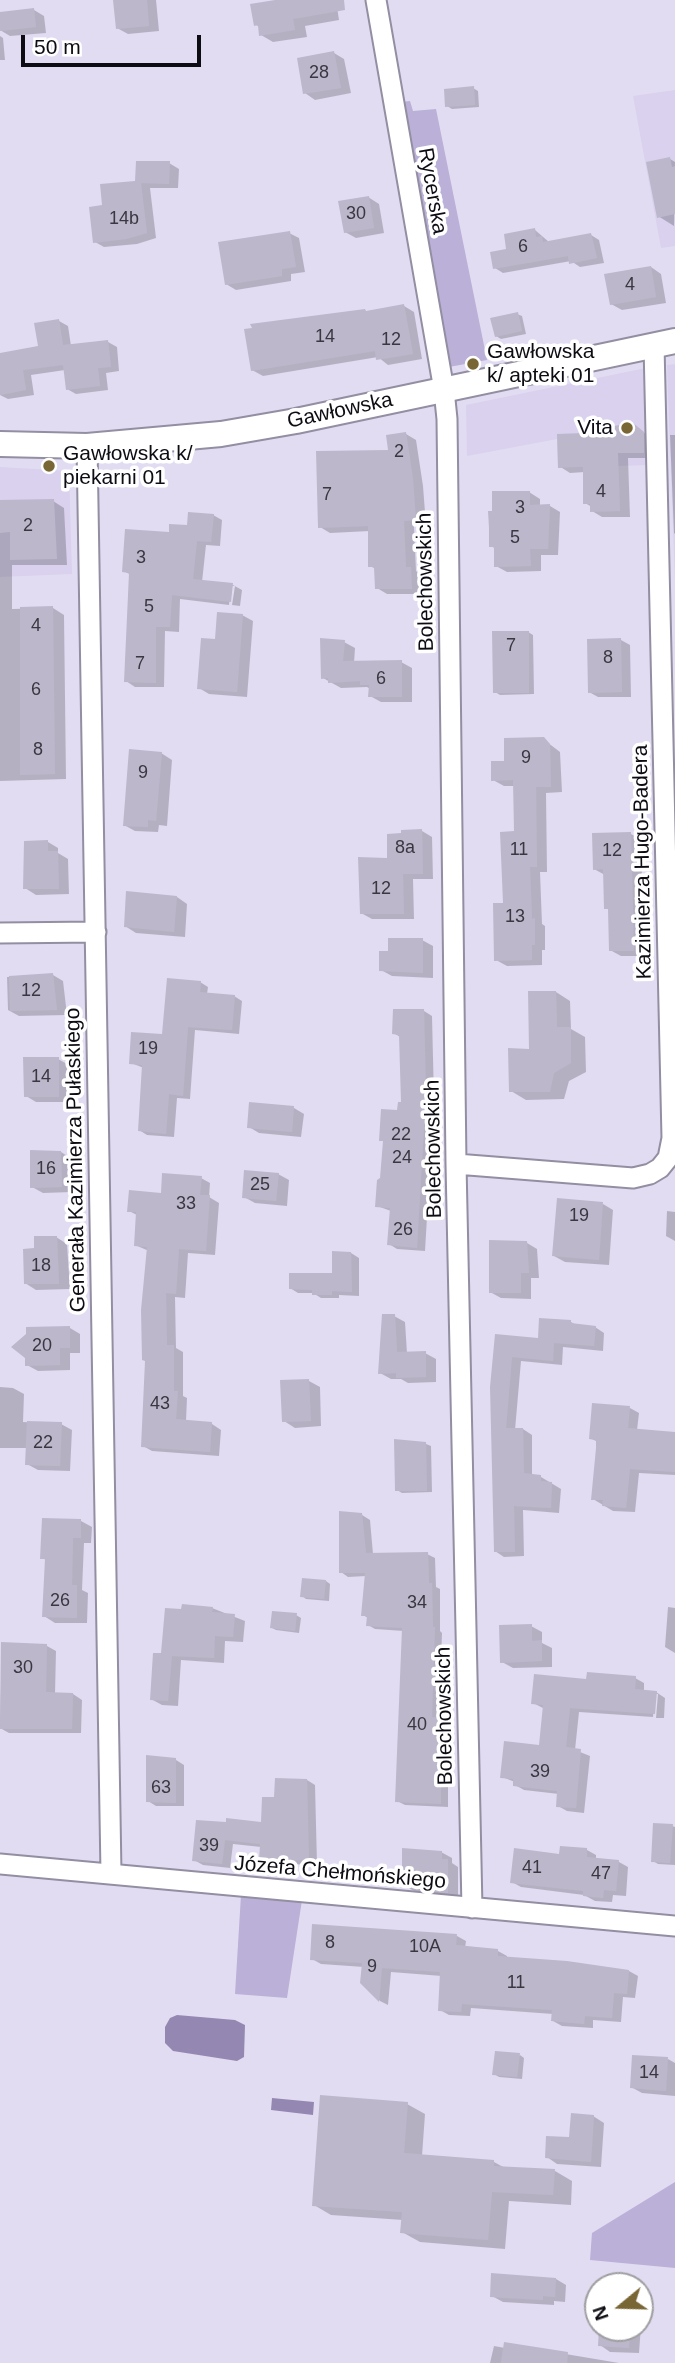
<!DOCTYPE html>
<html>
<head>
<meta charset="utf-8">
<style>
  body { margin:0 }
  #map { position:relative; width:675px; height:2363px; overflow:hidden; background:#e2dcf2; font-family:Helvetica,sans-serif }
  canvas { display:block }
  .north { position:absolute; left:584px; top:2272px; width:70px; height:70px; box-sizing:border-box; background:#fff; border:2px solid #9f9ea1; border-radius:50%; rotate:251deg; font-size:19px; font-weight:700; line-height:28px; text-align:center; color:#0e0c13 }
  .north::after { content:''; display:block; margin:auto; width:24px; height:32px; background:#796635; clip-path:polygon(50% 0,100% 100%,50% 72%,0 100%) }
  .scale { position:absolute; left:21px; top:35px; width:180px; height:32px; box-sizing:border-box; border:4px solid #0e0c13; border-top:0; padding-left:9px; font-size:21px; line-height:24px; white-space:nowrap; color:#0e0c13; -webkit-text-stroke:5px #fff; paint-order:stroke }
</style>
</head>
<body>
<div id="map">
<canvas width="675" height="2363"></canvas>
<div class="north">N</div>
<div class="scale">50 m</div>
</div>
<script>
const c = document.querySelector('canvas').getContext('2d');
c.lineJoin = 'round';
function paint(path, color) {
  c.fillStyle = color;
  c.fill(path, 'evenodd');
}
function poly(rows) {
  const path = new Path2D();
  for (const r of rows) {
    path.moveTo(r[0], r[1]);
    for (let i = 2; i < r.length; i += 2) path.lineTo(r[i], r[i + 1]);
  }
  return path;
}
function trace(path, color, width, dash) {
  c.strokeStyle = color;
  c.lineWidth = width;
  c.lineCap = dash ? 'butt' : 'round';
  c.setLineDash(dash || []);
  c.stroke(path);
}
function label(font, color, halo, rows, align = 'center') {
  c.font = font + ' Helvetica,sans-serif';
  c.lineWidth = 7;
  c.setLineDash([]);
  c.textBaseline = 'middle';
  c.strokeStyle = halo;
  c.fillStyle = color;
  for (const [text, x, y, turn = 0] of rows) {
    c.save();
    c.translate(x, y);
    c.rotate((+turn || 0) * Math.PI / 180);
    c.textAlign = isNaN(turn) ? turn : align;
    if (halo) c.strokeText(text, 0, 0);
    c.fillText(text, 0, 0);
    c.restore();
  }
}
paint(poly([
  [675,90,675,246,661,248,633,96],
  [675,364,675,581,667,365],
  [646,368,648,465,558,468,557,439,467,456,466,405],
  [0,467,69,471,72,574,0,577]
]), '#d9d1ee');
paint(poly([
  [410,101,413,111,436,109,487,360,449,367,401,102],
  [241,1895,302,1900,287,1998,235,1994],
  [675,2182,675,2268,590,2260,592,2233]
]), '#bbb0d7');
paint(poly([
  [177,2015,235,2020,245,2025,244,2057,237,2061,173,2051,165,2043,165,2027,170,2018],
  [272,2098,314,2102,313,2115,271,2110]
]), '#9488b2');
paint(poly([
  [115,0,156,0,159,31,128,34,117,28],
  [279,0,336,0,339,20,305,26,307,37,273,42,261,35,260,27,256,25],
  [34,10,44,16,46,33,10,36,0,30,0,13],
  [0,36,3,38,5,60,0,60],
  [334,53,344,59,351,93,315,100,305,93],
  [473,88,478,91,479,107,452,109,447,106],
  [670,159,675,162,674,226,658,216],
  [169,163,179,169,178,188,150,188,156,238,137,244,104,247,95,242,104,207,137,182],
  [368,197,379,204,384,233,356,238,345,232],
  [535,230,549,242,591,235,599,240,604,263,580,267,571,261,503,273,495,268,508,250],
  [289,233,299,238,305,272,291,274,291,281,236,290,226,284],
  [651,267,661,274,666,303,622,310,611,304],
  [404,306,414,312,422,359,388,365,378,357,263,376,252,370,278,324],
  [517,314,522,316,526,334,501,339,496,336],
  [59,321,68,326,71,346,108,342,117,347,119,371,106,373,108,390,76,394,67,389,65,370,31,375,34,395,8,399,0,395,0,355,40,348],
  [632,424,654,440,654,458,628,458,630,517,602,517,592,511,592,507,585,503,585,472,570,473,559,466,584,435],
  [406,434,416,440,423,486,426,525,414,526,416,571,421,575,422,594,387,594,377,588,376,569,370,566,370,531,330,533,320,527],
  [670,435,675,435,675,534,674,533],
  [529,492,540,499,540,506,550,506,560,512,558,555,541,555,541,571,507,572,496,566,496,549,491,546],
  [53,501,64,508,67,565,12,565,12,609,53,608,64,615,66,779,0,781,0,502],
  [213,515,222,520,220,546,206,545,202,582,233,585,242,590,240,606,232,605,235,586,231,586,229,605,180,599,179,632,165,631,164,687,135,687,126,681,131,575,124,571,170,534],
  [242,615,253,621,247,697,209,694,199,688,217,641],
  [528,632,533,635,534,694,500,695,495,692],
  [621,640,630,645,631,697,598,697,589,692,589,641],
  [344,642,355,648,354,663,401,662,412,668,412,702,381,702,370,696,370,689,367,687,341,688,323,678],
  [543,739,560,752,562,792,546,793,547,872,540,872,542,924,545,926,545,950,542,950,542,965,507,966,496,960,515,833,515,786,504,786,493,780,506,763],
  [161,753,172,760,167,826,159,825,158,832,135,831,124,825],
  [422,831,432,837,433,879,413,879,414,919,372,919,361,913,389,859],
  [631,834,641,840,644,956,621,956,610,950,610,910,606,908,605,875,594,869],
  [48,842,58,848,58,853,68,859,69,894,36,895,25,888],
  [177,897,187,904,185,937,136,933,125,926],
  [422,940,433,946,433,978,392,976,381,970,389,953],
  [53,975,63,981,67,1015,19,1016,8,1010,7,977],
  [200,982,208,987,207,994,234,996,242,1001,239,1034,195,1030,190,1099,177,1098,174,1137,147,1135,139,1130,144,1068,131,1063,163,1036],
  [556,992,570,1001,571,1029,585,1037,586,1072,569,1081,564,1099,526,1100,511,1091],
  [424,1011,432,1016,434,1099,425,1251,397,1249,389,1244,391,1211,377,1206,382,1179,384,1142,381,1140,403,1104,400,1037,394,1033],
  [58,1059,69,1065,70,1102,36,1102,26,1096],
  [294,1108,304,1114,301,1137,259,1133,249,1127],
  [61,1152,72,1159,72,1192,43,1193,32,1187],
  [278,1174,289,1180,287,1206,255,1203,244,1197],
  [201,1178,210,1183,209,1197,219,1203,215,1255,188,1253,185,1298,175,1297,176,1348,183,1352,183,1396,187,1398,186,1421,212,1424,221,1430,219,1456,152,1451,143,1446,149,1251,135,1245,137,1215,129,1211],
  [603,1204,613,1210,609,1265,565,1262,554,1256],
  [667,1211,675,1212,675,1241,666,1236],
  [56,1237,67,1244,70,1289,36,1290,25,1283,36,1250],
  [527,1243,537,1249,539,1278,531,1278,531,1299,501,1298,490,1292],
  [351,1253,359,1258,359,1296,339,1295,339,1298,321,1298,313,1293,298,1293,290,1288,333,1275],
  [394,1316,405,1322,407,1353,425,1353,436,1359,436,1382,408,1383,401,1379,391,1379,380,1373],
  [571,1322,576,1325,595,1327,604,1333,603,1351,563,1347,562,1365,521,1361,515,1430,523,1429,532,1435,532,1476,541,1477,561,1489,559,1513,523,1510,524,1556,504,1557,495,1551,496,1336,539,1339],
  [70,1328,80,1334,80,1353,70,1353,70,1370,38,1371,27,1365],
  [309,1381,320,1387,321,1426,295,1428,284,1421],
  [0,1387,13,1388,24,1394,23,1422,61,1424,72,1430,70,1471,38,1470,27,1464,28,1448,0,1448],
  [630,1408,639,1413,637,1430,675,1434,675,1475,639,1473,635,1512,613,1511,593,1499,598,1442,590,1438],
  [426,1444,431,1446,432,1492,402,1493,397,1490],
  [362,1515,370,1520,373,1554,427,1554,435,1558,436,1587,440,1589,440,1631,442,1633,439,1719,448,1724,448,1807,405,1805,397,1801,404,1631,375,1629,368,1625,368,1618,363,1615,366,1576,348,1577,341,1572],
  [81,1521,92,1527,91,1543,84,1543,82,1590,88,1593,87,1623,55,1623,44,1616,46,1560,42,1558],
  [326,1581,330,1584,329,1601,306,1599,302,1596],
  [668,1607,675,1608,675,1653,665,1647],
  [212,1608,245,1621,243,1642,225,1641,224,1663,181,1660,178,1706,162,1705,151,1699,163,1655],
  [296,1615,301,1618,299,1633,276,1630,272,1628],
  [531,1626,542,1632,542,1643,552,1648,552,1667,513,1668,502,1662],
  [2,1644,47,1646,56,1651,55,1694,73,1694,82,1700,81,1733,9,1733,0,1728],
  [635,1678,644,1683,644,1691,656,1692,665,1698,664,1718,656,1718,658,1694,655,1694,653,1717,579,1712,575,1750,590,1756,584,1813,567,1811,558,1806,559,1794,524,1790,515,1785,515,1782,502,1777,541,1747,545,1709,533,1703,588,1681],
  [176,1760,184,1765,184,1806,156,1806,148,1801],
  [307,1780,315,1785,317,1864,270,1865,261,1860,261,1847,233,1844,230,1868,203,1865,194,1860,198,1822,262,1824,276,1799],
  [672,1826,675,1827,675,1865,658,1864,653,1861],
  [587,1850,596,1855,596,1860,619,1862,628,1867,626,1896,613,1895,612,1902,595,1901,584,1895,521,1887,512,1882,561,1855],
  [441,1852,452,1858,452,1863,458,1867,458,1898,440,1896,431,1891,414,1891,403,1885],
  [314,1926,457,1936,466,1941,465,1948,498,1951,507,1956,507,1958,629,1971,638,1976,635,1998,623,1997,621,2022,593,2020,593,2028,562,2026,553,2021,553,2014,471,2008,470,2016,449,2015,440,2010,442,1976,391,1972,388,2005,380,2001,362,1982,364,1967,321,1964,312,1959],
  [520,2055,524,2058,522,2079,499,2077,494,2074],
  [668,2059,675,2063,675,2096,642,2093,631,2087],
  [407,2104,425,2114,422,2156,494,2162,505,2168,555,2171,572,2181,571,2205,509,2201,505,2249,420,2242,402,2232,403,2220,331,2215,314,2205],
  [593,2116,604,2123,601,2167,557,2164,547,2157,571,2139],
  [556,2279,566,2285,565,2302,554,2301,554,2305,503,2302,492,2296],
  [640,2311,642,2312,639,2353,610,2352,600,2345,601,2328,640,2328],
  [506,2344,619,2363,490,2363,494,2346,505,2348]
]), '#0003');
paint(poly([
  [113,0,147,0,149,26,116,29],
  [275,0,344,0,345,10,293,19,295,30,259,36,258,25,254,26,250,4],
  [34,8,36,27,0,31,0,12],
  [334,51,341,88,303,94,297,58],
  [474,86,475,105,445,107,444,89],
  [670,157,672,167,675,166,675,214,657,218,646,162],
  [136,161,170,161,169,184,141,183,147,233,126,239,93,243,89,207,102,205,100,184,135,181],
  [369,196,374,228,344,233,338,201],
  [535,228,536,237,542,236,543,242,591,233,597,258,569,264,568,256,493,269,490,252,506,249,504,234],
  [290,231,296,267,282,269,282,276,225,285,218,242],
  [651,266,656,297,610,305,604,274],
  [404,304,413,354,376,360,375,351,251,371,244,329,252,328,250,324,365,309,366,311],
  [518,312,522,331,495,337,490,318],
  [59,319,63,345,108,340,111,367,98,368,100,386,66,390,63,365,23,370,26,390,0,395,0,353,38,346,34,323],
  [632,422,644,432,644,453,618,453,620,511,590,512,590,504,583,504,583,467,558,468,557,434,584,433],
  [406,432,413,479,416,520,404,521,406,567,411,567,412,589,375,589,374,567,368,567,368,526,318,528,316,451,388,450,386,435],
  [492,491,530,491,530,505,550,504,548,549,530,549,531,566,494,567,494,547,489,547,489,528,488,511,492,511],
  [54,499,57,559,10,560,10,532,0,533,0,500],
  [188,512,214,514,211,542,197,541,193,579,233,583,231,602,172,595,170,627,156,627,156,683,124,682,129,573,122,572,125,529,169,532,169,524,187,525],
  [53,606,55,774,20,775,20,607],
  [217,612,243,614,237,692,197,689,201,638,215,639],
  [492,631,529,631,529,693,493,693],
  [320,638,345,640,343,661,402,660,402,697,368,697,369,685,360,685,360,681,328,683,328,678,321,679],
  [621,638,622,692,588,693,587,639],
  [544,737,550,744,551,787,536,787,537,867,530,867,532,919,535,918,535,945,532,945,532,960,494,961,493,903,503,903,500,832,514,831,513,780,491,781,491,761,504,761,504,738],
  [129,749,162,752,156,821,148,820,148,827,123,826],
  [422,829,423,874,403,874,404,914,360,914,358,857,387,858,387,834,401,833,401,830],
  [631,832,634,951,609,951,608,909,604,909,603,869,593,870,592,833],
  [48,840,48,851,58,851,59,889,23,889,24,841],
  [126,891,177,896,174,932,124,927],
  [388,938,423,938,423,973,379,971,379,951,388,951],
  [53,973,57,1010,10,1011,9,976],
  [167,978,201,981,200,992,235,995,232,1030,188,1027,183,1096,169,1094,166,1134,138,1131,142,1065,129,1064,131,1032,162,1034],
  [528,991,556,991,557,1027,571,1027,571,1063,554,1073,550,1092,509,1092,508,1048,529,1049],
  [393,1009,424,1009,426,1094,417,1248,387,1245,390,1208,375,1207,377,1180,380,1178,383,1141,379,1141,381,1109,397,1110,398,1102,401,1102,399,1035,392,1034],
  [23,1057,59,1057,59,1097,24,1097],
  [249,1102,294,1106,292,1132,247,1128],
  [30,1150,61,1151,62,1187,30,1188],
  [244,1170,279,1173,276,1201,242,1198],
  [162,1173,202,1176,200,1195,210,1195,206,1251,179,1249,176,1294,166,1293,167,1345,174,1345,174,1391,178,1391,176,1419,212,1422,210,1452,141,1447,145,1361,142,1360,141,1310,147,1247,134,1246,136,1212,127,1212,129,1190,161,1193],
  [557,1198,603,1202,599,1260,552,1256],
  [34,1236,57,1236,59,1284,24,1284,23,1249,34,1248],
  [489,1240,527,1241,529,1273,521,1273,521,1293,489,1293],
  [332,1251,351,1252,352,1292,332,1291,332,1295,312,1295,312,1290,289,1289,289,1273,332,1273],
  [382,1314,395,1314,397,1352,426,1351,426,1377,396,1378,396,1373,378,1374],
  [539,1318,571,1320,571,1323,596,1326,594,1346,554,1343,553,1361,512,1357,506,1428,523,1428,524,1473,541,1475,541,1481,552,1482,551,1508,514,1506,515,1552,494,1552,490,1387,495,1334,538,1338],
  [70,1326,70,1348,60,1348,60,1365,25,1366,25,1358,11,1347,26,1334,26,1327],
  [309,1379,311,1421,282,1422,280,1380],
  [592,1403,630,1406,628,1428,675,1432,675,1472,630,1469,626,1508,602,1506,603,1500,591,1500,596,1448,596,1440,589,1439],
  [27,1421,62,1422,60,1466,25,1465],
  [394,1439,426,1442,427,1491,395,1491],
  [339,1511,362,1513,366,1553,428,1552,429,1583,432,1583,433,1627,435,1627,432,1717,441,1718,441,1804,395,1802,402,1628,366,1626,367,1616,361,1616,365,1573,339,1573],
  [42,1518,81,1519,81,1538,73,1538,72,1585,77,1585,77,1618,42,1617,45,1559,40,1559],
  [302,1578,326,1580,324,1599,300,1597],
  [182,1604,213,1607,212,1612,235,1614,233,1637,215,1636,214,1658,172,1656,168,1701,150,1700,153,1653,161,1653,165,1608,181,1609],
  [272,1611,297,1613,295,1631,270,1628],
  [532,1624,532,1641,542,1640,542,1661,500,1663,499,1625],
  [1,1642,47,1644,46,1692,73,1693,72,1729,0,1729],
  [587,1672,636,1676,635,1689,657,1691,655,1714,570,1708,566,1747,581,1749,576,1808,556,1807,557,1791,513,1786,513,1779,500,1778,504,1741,539,1745,543,1705,531,1704,534,1674,586,1679],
  [146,1755,176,1758,176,1803,146,1802],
  [275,1778,307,1779,309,1860,259,1861,260,1844,225,1840,222,1864,192,1861,196,1820,226,1822,226,1818,261,1822,262,1797,274,1797],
  [653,1823,673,1824,670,1863,651,1862],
  [560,1846,587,1848,587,1857,619,1860,616,1891,604,1890,603,1898,583,1896,583,1891,510,1883,514,1848,559,1854],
  [402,1848,442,1851,442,1859,448,1859,448,1893,427,1891,427,1886,402,1886],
  [312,1924,457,1934,456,1945,498,1949,498,1956,567,1961,629,1970,627,1994,614,1993,612,2018,585,2016,584,2024,551,2021,552,2010,462,2004,461,2012,438,2011,440,1972,382,1968,379,2002,360,1983,362,1963,310,1960],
  [495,2051,520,2053,517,2077,492,2075],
  [632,2055,668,2057,666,2091,630,2088],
  [320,2095,408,2102,404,2153,494,2160,494,2166,555,2169,553,2195,492,2192,488,2240,400,2233,402,2212,312,2206],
  [571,2113,594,2115,591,2162,545,2158,546,2136,569,2137],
  [491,2273,556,2278,555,2297,543,2296,543,2300,490,2297],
  [599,2328,630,2328,629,2348,598,2346],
  [504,2342,568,2352,567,2363,501,2363]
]), '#bdb7cc');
const minor = poly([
  [376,0,444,390,447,419,456,1164,472,1908],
  [87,446,111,1873],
  [0,933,96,932],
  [456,1164,633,1178,650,1174,660,1168,668,1158,672,1138,654,345],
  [0,1864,675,1926]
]);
const tertiary = poly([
  [0,444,87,446,221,434,296,421,675,341]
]);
trace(minor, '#938ea2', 23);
trace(tertiary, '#938ea2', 28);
trace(minor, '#fff', 19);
trace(tertiary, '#fff', 24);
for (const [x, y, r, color] of [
  [473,364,7,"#796635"],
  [627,428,7,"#796635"],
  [49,466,7,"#796635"]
]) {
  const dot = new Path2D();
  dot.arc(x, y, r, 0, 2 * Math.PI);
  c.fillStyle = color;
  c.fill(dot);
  trace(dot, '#fff', 2.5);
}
label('18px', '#3a3741', null, [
  ["28",319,73],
  ["30",356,214],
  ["14b",124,219],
  ["6",523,247],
  ["4",630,285],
  ["14",325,337],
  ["12",391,340],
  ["2",399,452],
  ["4",601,492],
  ["7",327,495],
  ["3",520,508],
  ["2",28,526],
  ["5",515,538],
  ["3",141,558],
  ["5",149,607],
  ["4",36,626],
  ["7",511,646],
  ["8",608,658],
  ["7",140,664],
  ["6",381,679],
  ["6",36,690],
  ["8",38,750],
  ["9",526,758],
  ["9",143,773],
  ["8a",405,848],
  ["11",519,850],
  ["12",612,851],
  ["12",381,889],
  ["13",515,917],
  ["12",31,991],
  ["19",148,1049],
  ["14",41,1077],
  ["22",401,1135],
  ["24",402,1158],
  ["16",46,1169],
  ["25",260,1185],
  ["33",186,1204],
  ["19",579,1216],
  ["26",403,1230],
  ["18",41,1266],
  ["20",42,1346],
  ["43",160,1404],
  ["22",43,1443],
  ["26",60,1601],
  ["34",417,1603],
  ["30",23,1668],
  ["40",417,1725],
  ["39",540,1772],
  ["63",161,1788],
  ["39",209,1846],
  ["41",532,1868],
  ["47",601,1874],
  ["8",330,1943],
  ["10A",425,1947],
  ["9",372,1967],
  ["11",516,1983],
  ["14",649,2073]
]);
label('21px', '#0e0c13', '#fff', [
  ["Rycerska",432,191,80],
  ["Gawłowska",340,411,-12],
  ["Bolechowskich",426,582,-91],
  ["Kazimierza Hugo-Badera",643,862,-91],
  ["Bolechowskich",434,1149,-91],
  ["Generała Kazimierza Pułaskiego",76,1160,-91],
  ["Bolechowskich",445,1716,-91],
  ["Józefa Chełmońskiego",340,1873,5]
]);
label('21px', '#0e0c13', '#fff', [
  ["Gawłowska",487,352],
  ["k/ apteki 01",487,376],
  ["Vita",613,428,"right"],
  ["Gawłowska k/",63,454],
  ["piekarni 01",63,478]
], 'left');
</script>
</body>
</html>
